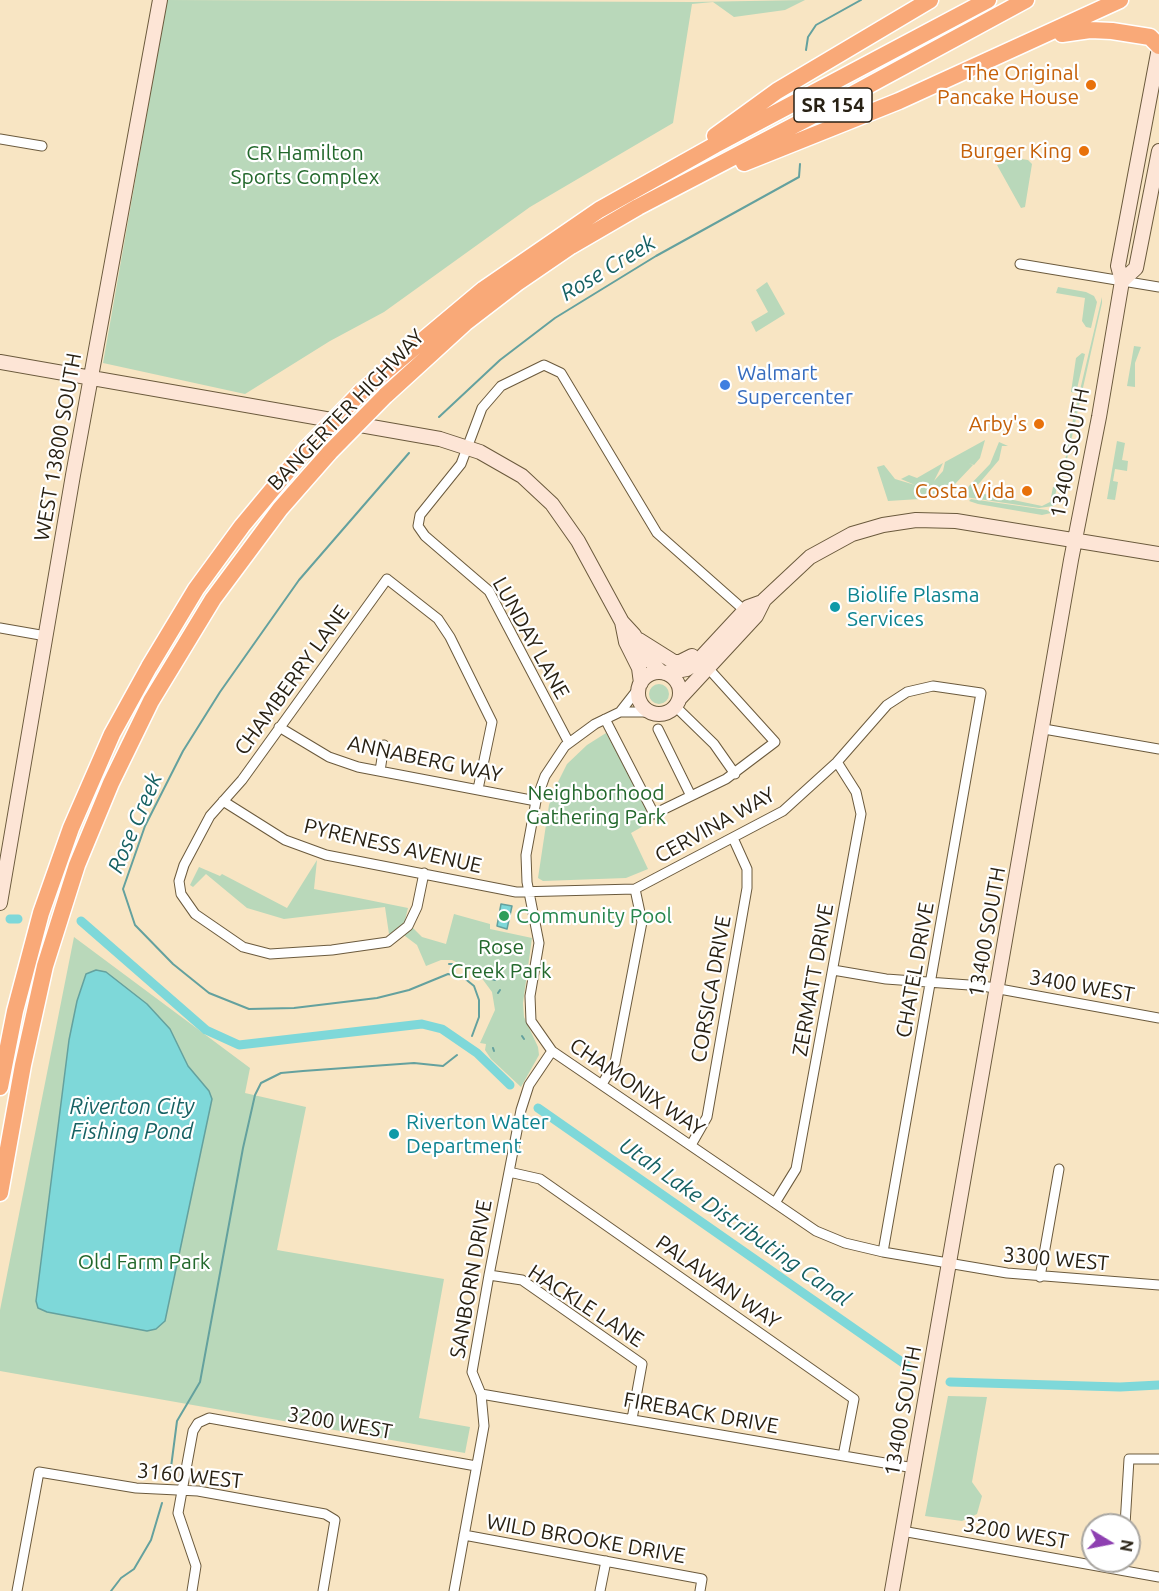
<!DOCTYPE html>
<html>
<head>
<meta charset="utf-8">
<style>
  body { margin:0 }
  #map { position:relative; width:1159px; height:1591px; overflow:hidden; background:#f8e5c3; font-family:Ubuntu,sans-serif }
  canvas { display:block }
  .north { position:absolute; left:1081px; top:1513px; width:60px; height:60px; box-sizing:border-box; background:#fff; border:2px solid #a9a6a1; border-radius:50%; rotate:100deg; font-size:16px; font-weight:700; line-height:24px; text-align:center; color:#282114 }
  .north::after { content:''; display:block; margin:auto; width:21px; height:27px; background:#8e40b1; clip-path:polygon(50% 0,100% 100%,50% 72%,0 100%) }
</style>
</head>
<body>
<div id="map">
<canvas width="1159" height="1591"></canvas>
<div class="north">N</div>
</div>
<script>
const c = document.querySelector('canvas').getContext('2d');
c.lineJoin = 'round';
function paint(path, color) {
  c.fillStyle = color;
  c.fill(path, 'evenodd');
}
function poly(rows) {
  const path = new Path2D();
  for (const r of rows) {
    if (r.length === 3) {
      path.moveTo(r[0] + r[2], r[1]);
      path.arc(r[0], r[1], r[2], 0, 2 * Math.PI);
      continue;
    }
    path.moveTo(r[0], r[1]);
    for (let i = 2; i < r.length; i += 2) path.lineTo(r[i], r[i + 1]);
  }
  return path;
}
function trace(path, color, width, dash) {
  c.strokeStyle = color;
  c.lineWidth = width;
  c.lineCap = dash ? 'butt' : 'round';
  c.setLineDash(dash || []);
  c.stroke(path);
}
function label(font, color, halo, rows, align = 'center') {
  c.font = font + ' Ubuntu,sans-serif';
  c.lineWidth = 4.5;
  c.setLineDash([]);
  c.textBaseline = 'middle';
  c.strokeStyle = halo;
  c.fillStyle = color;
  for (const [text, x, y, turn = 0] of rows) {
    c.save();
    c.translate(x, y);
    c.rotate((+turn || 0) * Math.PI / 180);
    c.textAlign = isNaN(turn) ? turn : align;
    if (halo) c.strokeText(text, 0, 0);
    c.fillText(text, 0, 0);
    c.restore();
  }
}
paint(poly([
  [167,0,693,2,805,0,785,10,734,17,713,2,692,4,673,123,530,207,384,312,330,341,245,394,103,363],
  [1008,157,1028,160,1032,164,1025,207,1021,208,997,165],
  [767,282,785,314,756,332,751,322,768,312,756,290],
  [1058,287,1086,292,1094,296,1097,302,1091,328,1086,327,1082,321,1085,298,1056,293],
  [1102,297,1102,303,1056,508,1072,424],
  [1134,346,1141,347,1135,363,1135,387,1127,386],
  [1082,353,1085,354,1076,393,1071,392,1076,358],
  [985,440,980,458,974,465,969,463,973,465,955,484,952,497,888,501,877,467,884,465,895,479,915,485,901,479,909,475,917,478,943,463,934,481,943,471,945,462],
  [1117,441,1125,443,1122,460,1128,461,1127,471,1115,469,1113,481,1118,482,1115,500,1107,499],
  [999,442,1008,446,1002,446,999,460,976,487,980,493,1042,506,1050,502,1053,487,1057,487,1053,506,1039,508,965,497,969,486,990,464],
  [971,499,1047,510,1051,513,1042,515,978,504,969,501],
  [659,694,10],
  [606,733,654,820,631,833,648,869,626,878,543,881,538,878,549,805,557,784,567,764,587,745],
  [317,860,314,889,408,908,405,920,422,937,446,944,454,914,490,924,490,929,532,938,523,1003,524,1017,538,1047,539,1055,521,1087,491,1059,485,1050,486,1044,480,1043,495,1010,492,992,478,973,452,960,441,960,426,966,417,945,397,930,389,934,385,907,284,919,247,908,206,874,193,887,190,885,199,867,220,876,222,874,287,908],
  [74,937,250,1068,245,1093,306,1107,277,1250,444,1279,419,1418,470,1427,465,1453,0,1371,0,1310],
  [948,1396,987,1397,972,1482,982,1496,977,1514,962,1521,925,1516]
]), '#b9d8ba');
const water = poly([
  [501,904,512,906,507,929,497,926,501,904],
  [96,970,106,972,147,1004,170,1029,188,1066,209,1091,212,1099,165,1321,156,1329,147,1331,47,1312,38,1308,36,1301,69,1040,77,1001,86,974,96,970]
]);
paint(water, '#7ed8d9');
trace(water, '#64a19e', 1.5);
trace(poly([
  [806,50,808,37,816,25,861,0],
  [439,417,500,360,555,318,656,256,799,177,800,164],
  [409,453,299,580,220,692,183,751,145,826,123,889,135,925,173,964,209,993,249,1009,294,1008,377,998,409,990,448,974,463,977,474,986,479,1000,479,1017,472,1036],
  [449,964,452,964],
  [492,979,495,980],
  [498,993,500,990],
  [522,1036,524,1039],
  [493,1048,494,1051],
  [170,1475,177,1421,200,1382,243,1148,255,1095,261,1083,281,1073,303,1071,414,1063,443,1066,457,1055],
  [111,1591,121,1578,134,1569,151,1540,162,1503]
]), '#64a19e', 2);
trace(poly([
  [10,919,18,919],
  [81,921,206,1030,239,1045,422,1024,442,1029,477,1053,510,1085],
  [538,1108,909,1367],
  [950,1382,1120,1387,1159,1385]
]), '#7ed8d9', 9);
const street = poly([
  [0,139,42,146],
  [1020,264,1159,287],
  [0,628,46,636],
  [638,689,620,712,595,724,565,746,545,776,536,801,526,855,527,882,539,943,530,996,531,1021,552,1051,816,1231,845,1243,883,1252,1007,1273,1159,1285],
  [676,707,714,744,735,774],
  [620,712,648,712],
  [605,719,654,814,726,779,775,742,708,668],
  [279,727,329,757,358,767,536,801],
  [658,729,691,796],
  [1044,729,1159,749],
  [569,743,489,591,425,536,418,526,420,515,461,464,482,408,501,386,544,365,561,373,657,533,744,610],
  [380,771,384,745],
  [223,801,285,840,326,855,516,892,635,889,783,811,837,762,887,705,907,692,933,686,981,693,883,1252],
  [424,873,417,907,408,926,388,942,332,950,270,954,243,947,195,914,181,894,179,881,184,865,210,816,242,780,387,579,438,619,450,637,492,722,478,789],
  [833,970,886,979,983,986,1159,1018],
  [602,1084,615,1063,642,922,635,889],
  [691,1145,707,1117,747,888,747,869,733,838],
  [509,1172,540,1179,854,1399,843,1456],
  [775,1203,796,1169,861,814,856,792,837,762],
  [489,1275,522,1280,642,1364,632,1419],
  [1040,1277,1059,1169],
  [481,1394,914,1468],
  [1125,1525,1129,1459,1159,1459],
  [902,1531,1159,1577],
  [464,1535,702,1579,700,1591],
  [17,1591,39,1472,136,1488,198,1491,325,1514,335,1520,323,1591],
  [192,1591,196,1566,178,1513,193,1431,198,1423,209,1418,476,1466],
  [454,1591,484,1426,481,1394,472,1372,489,1275,521,1110,529,1085,552,1051],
  [600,1591,606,1561]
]);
const secondary = poly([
  [1122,281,1136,268,1159,151],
  [0,362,440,439,480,452,522,476,552,504,578,541,622,622,634,635,648,659,661,672],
  [622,622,626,642,639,668,641,683],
  [639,640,674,662,680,662,692,656],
  [659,693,21],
  [665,673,687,669,696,663,748,607,762,602],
  [680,698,756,616,764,600,810,557,852,534,883,525,916,520,956,521,1159,554],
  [0,903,73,475,160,0],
  [892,1591,1071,560,1099,417,1122,281,1118,266,1159,48]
]);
const highway = poly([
  [1062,34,1090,30,1112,31,1150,37,1159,46],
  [715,136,777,91,930,0],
  [744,163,899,101,1120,0],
  [361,392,484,289,599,210,715,145,988,0],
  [385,396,465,323,517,283,571,246,638,207,814,115,1026,0],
  [0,1087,15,1011,41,913,71,828,112,734,149,667,196,589,242,526,306,449],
  [0,1193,23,1065,45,966,77,865,111,783,151,701,213,599,280,509,330,452]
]);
trace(street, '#6b5a3d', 11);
trace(secondary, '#6b5a3d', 16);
trace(highway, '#fff', 19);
trace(street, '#fff', 9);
trace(secondary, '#fde5d6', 14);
trace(highway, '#f9a978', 16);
const highwayBridge = poly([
  [306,449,361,392],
  [330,452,385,396]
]);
trace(highwayBridge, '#fff', 19, []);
trace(highwayBridge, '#f9a978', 16);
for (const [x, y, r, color] of [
  [1091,85,6,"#e8710a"],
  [1084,151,6,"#e8710a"],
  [725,385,6,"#3f7fe0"],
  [1039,424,6,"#e8710a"],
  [1027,491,6,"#e8710a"],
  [835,607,6,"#0f9aa8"],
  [504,916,6,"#2e9e5b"],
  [394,1134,6,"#0f9aa8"]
]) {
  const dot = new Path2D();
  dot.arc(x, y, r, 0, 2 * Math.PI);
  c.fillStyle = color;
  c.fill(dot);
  trace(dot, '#fff', 2);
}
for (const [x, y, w] of [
  [833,105,78]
]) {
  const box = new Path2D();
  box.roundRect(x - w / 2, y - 17, w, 34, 4.5);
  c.fillStyle = '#fff';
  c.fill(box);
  trace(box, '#282114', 1.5);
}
label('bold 20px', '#282114', null, [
  ["SR 154",833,105]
]);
label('21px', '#c56008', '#fff', [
  ["The Original",1079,73],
  ["Pancake House",1079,97],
  ["Burger King",1072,151],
  ["Arby's",1027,424],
  ["Costa Vida",1015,491]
], 'right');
label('21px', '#23682c', '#fff', [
  ["CR Hamilton",305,153],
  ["Sports Complex",305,177],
  ["Neighborhood",596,793],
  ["Gathering Park",596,817],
  ["Rose",501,947],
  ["Creek Park",501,971],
  ["Old Farm Park",144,1262]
]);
label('21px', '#366cbe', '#fff', [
  ["Walmart",737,373],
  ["Supercenter",737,397]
], 'left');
label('21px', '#282114', '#fff', [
  ["BANGERTER HIGHWAY",346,410,-46],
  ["WEST 13800 SOUTH",58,447,-80],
  ["13400 SOUTH",1070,453,-79],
  ["LUNDAY LANE",531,638,61],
  ["CHAMBERRY LANE",292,680,-54],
  ["ANNABERG WAY",425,759,12],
  ["CERVINA WAY",715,825,-29],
  ["PYRENESS AVENUE",393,846,13],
  ["13400 SOUTH",987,932,-80],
  ["CHATEL DRIVE",915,970,-80],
  ["ZERMATT DRIVE",813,980,-80],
  ["3400 WEST",1082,986,10],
  ["CORSICA DRIVE",711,989,-80],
  ["CHAMONIX WAY",637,1087,34],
  ["3300 WEST",1056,1259,5],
  ["SANBORN DRIVE",471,1279,-80],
  ["PALAWAN WAY",718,1282,35],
  ["HACKLE LANE",586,1306,33],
  ["13400 SOUTH",903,1411,-80],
  ["FIREBACK DRIVE",701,1413,10],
  ["3200 WEST",340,1423,10],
  ["3160 WEST",190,1476,6],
  ["3200 WEST",1016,1533,10],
  ["WILD BROOKE DRIVE",586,1539,10]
]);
label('21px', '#0d838f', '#fff', [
  ["Biolife Plasma",847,595],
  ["Services",847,619],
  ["Riverton Water",406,1122],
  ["Department",406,1146]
], 'left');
label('21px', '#27864d', '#fff', [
  ["Community Pool",516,916]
], 'left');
label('italic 22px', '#166163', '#fff', [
  ["Rose Creek",608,268,-31],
  ["Rose Creek",135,823,-67],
  ["Riverton City",132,1107],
  ["Fishing Pond",132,1132],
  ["Utah Lake Distributing Canal",735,1222,35]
]);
</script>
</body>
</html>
